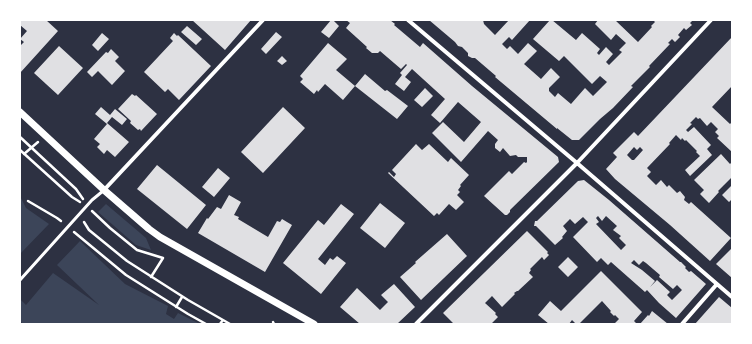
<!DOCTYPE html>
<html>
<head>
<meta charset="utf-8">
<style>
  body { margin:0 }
  #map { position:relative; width:752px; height:344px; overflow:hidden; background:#2d3142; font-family:"IBM Plex Serif",serif }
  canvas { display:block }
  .frame { position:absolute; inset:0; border:21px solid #fff; pointer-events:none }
</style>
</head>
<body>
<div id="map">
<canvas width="752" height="344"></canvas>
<div class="frame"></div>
</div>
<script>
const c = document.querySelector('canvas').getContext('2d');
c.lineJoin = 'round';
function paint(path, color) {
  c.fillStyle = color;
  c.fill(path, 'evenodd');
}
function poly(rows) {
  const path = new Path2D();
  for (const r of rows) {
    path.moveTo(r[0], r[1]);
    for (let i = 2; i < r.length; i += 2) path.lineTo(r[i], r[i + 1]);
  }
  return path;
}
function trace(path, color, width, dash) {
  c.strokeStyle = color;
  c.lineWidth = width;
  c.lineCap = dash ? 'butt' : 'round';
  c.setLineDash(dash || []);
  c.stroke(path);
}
paint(poly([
  [20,196,26,208,49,224,20,254],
  [106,204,146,238,151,250,136,245,98,212],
  [80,241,125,284,168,306,166,314,174,319,178,313,200,324,23,324,20,321,20,299,26,305,53,273,99,305,57,265]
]), '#3c4559');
paint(poly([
  [22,20,46,20,58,31,20,73,20,46,24,42,20,39,27,31,20,25,20,22],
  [192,20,251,20,225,50],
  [331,20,333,20,339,26,329,38,321,32],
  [346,20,390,20,395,24,394,25,420,47,423,43,472,86,558,157,559,162,510,210,510,212,507,215,505,215,484,196,509,171,512,174,524,162,526,163,527,162,527,157,518,157,516,155,510,156,503,148,500,152,495,148,495,144,498,140,488,131,461,162,432,133,443,122,464,142,481,122,458,102,440,123,431,115,445,99,412,69,405,77,411,82,404,91,395,84,402,75,400,73,407,65,406,64,401,69,380,51,378,53,372,53,366,48,367,47,346,28,350,23],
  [429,20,483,20,484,24,495,35,509,20,530,20,512,40,509,37,502,44,507,49,510,46,518,54,528,43,537,51,524,64,541,79,551,68,560,77,549,88,549,91,555,97,558,93,571,104,585,88,593,96,607,82,600,76,592,84,564,56,559,61,533,39,550,20,552,20,576,40,582,33,600,49,597,53,599,55,606,47,613,54,606,62,609,65,622,52,619,50,626,43,616,34,611,40,595,24,598,20,615,20,638,42,652,27,651,26,655,22,653,20,693,20,690,23,692,25,686,30,684,28,678,35,680,37,675,42,672,39,668,43,670,44,649,66,650,67,631,86,633,87,613,108,600,119,579,140,572,140,557,128,557,129,495,77,496,76,475,58,472,58,468,56,468,53,462,47,458,46,455,42],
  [187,26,202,39,196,45,181,32],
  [276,32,282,37,266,54,261,49],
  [102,33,109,39,98,51,92,45],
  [174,33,177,36,178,35,211,66,179,100,168,89,165,92,144,72,173,41,170,38],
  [732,37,732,86,712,107,730,124,731,123,732,124,732,152,717,138,719,136,715,132,718,129,711,122,707,126,700,118,698,119,696,117,690,123,692,124,686,130,688,132,694,127,711,145,707,149,712,155,690,176,685,170,700,156,696,152,697,151,686,140,685,141,682,138,681,140,676,135,669,143,670,144,647,168,651,172,647,176,656,185,661,180,667,187,669,185,677,193,680,191,685,197,684,200,689,204,691,202,731,238,710,261,670,225,615,179,606,169,617,157,613,153,634,132,638,136],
  [634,147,637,150,640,147,643,150,634,160,632,160,627,155],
  [328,43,347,59,336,70,355,86,343,100,325,84,318,92,317,90,314,94,300,82,303,79,300,76],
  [59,46,83,68,58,95,34,73],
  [111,49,119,57,115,61,125,71,112,85,98,71,92,77,87,72,106,52,108,53],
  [282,56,287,61,282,65,277,61],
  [365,74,385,91,387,90,408,106,397,119,355,86],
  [425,88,433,96,422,107,414,100],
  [132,94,135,96,136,95,157,114,141,131,140,129,138,130,130,123,131,121,118,109],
  [101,107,110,115,115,109,127,119,122,125,112,117,107,123,129,142,115,157,107,150,104,154,97,147,100,144,94,139,107,124,95,114],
  [283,107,305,128,263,173,241,152],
  [416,144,422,150,429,144,448,162,451,158,469,175,460,185,461,186,458,190,460,192,457,195,464,202,456,210,449,204,439,215,437,213,434,216,388,173,389,172,394,177,396,174,392,170],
  [721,154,730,164,732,162,732,177,718,191,719,192,709,203,700,194,704,190,694,180],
  [157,165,206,205,187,229,137,189],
  [218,168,230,178,214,197,202,187],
  [584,180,609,200,680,262,681,262,686,267,685,268,689,272,691,271,706,284,676,318,659,303,647,290,645,292,611,262,608,265,601,258,597,262,573,237,588,222,583,217,575,224,570,219,563,226,567,231,562,237,563,238,555,245,536,226,534,226,535,221,537,221,578,181],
  [598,216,602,221,606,216,617,226,613,230,621,236,619,238,626,245,621,250,596,224,599,222,596,218],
  [634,260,639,265,643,261,646,263,660,275,659,277,673,289,677,285,682,290,672,300,667,295,670,292,657,280,650,287,655,281,642,270,631,263],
  [732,185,732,199,729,202,722,195],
  [229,195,241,202,234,215,239,217,238,219,268,237,277,221,280,222,282,219,292,225,265,272,198,233,207,218,208,219,217,207,221,209],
  [380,203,405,223,385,248,360,228],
  [341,204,354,214,318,259,325,265,330,258,333,260,337,256,346,263,321,294,283,263,318,220,324,225],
  [527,231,548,252,547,253,549,255,544,260,542,257,530,269,531,270,529,273,533,277,518,291,517,291,514,293,515,294,502,307,492,296,485,303,496,313,495,314,498,317,491,324,487,324,486,323,485,324,454,324,443,313],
  [447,234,467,256,421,300,400,277,416,263,415,262],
  [732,248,732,278,716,264],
  [568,257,578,267,568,277,558,267],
  [601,271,642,312,634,321,637,324,614,324,619,319,615,315,614,316,610,312,611,311,602,301,579,324,576,324,572,320,569,324,549,324,538,315,550,301,561,311],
  [394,284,415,307,397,324,360,324,340,307,357,288,380,310,388,302,381,295],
  [719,297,732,308,732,324,695,324],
  [652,311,668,324,640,324,648,315,649,316]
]), '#e0e0e3');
trace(poly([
  [20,137,76,189,83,199],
  [20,150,72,197,80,202],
  [24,154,38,142],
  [28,201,57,218,61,221],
  [92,211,110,228,137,250,163,258,151,277],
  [84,222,89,230,127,261,188,300,230,324],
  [74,232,126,275,188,314,206,324],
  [176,307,182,297],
  [273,322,274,324],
  [220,324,223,320]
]), '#fff', 2.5);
trace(poly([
  [20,280,92,200,103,191]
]), '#fff', 3);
trace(poly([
  [408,20,577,163,732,297],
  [104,190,263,20],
  [416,324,577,163,711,20],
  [682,324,717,284]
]), '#fff', 4);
trace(poly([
  [20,112,104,190,149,229,160,237,314,324]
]), '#fff', 7);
</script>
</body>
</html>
